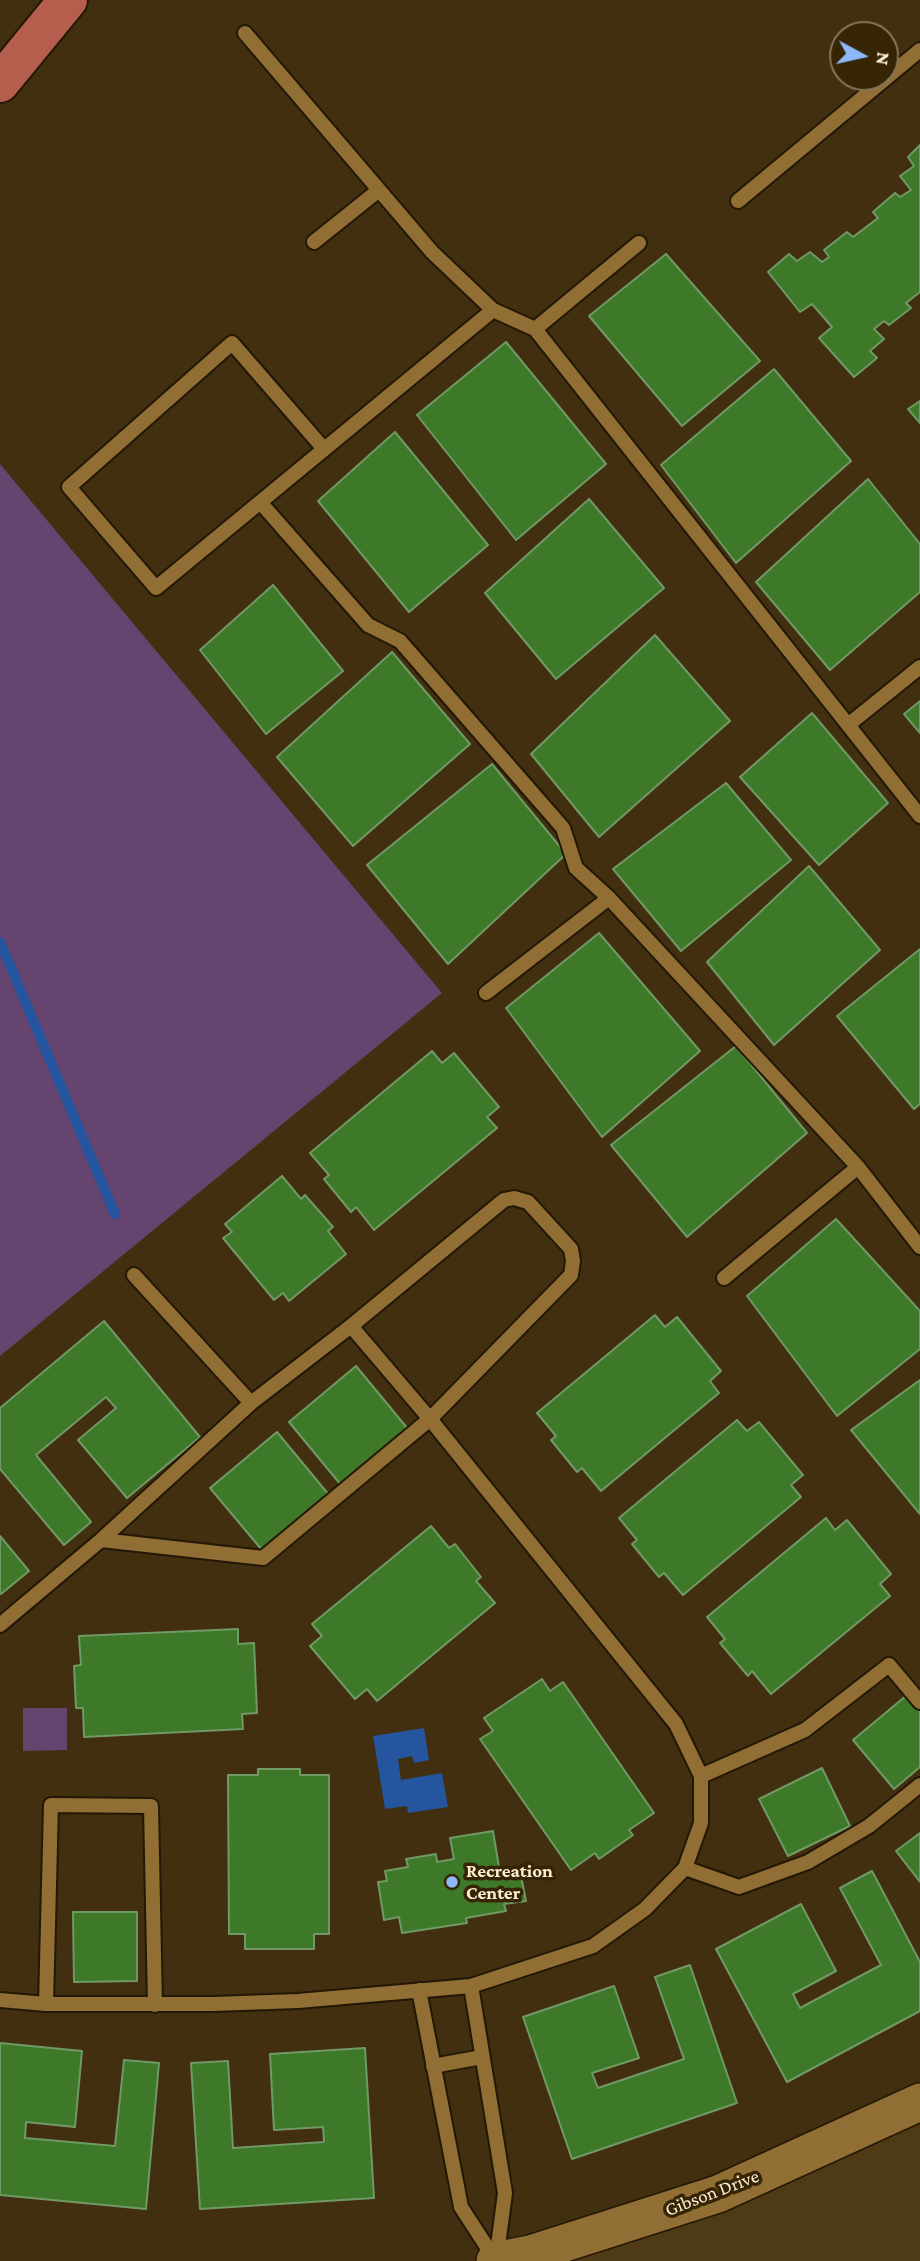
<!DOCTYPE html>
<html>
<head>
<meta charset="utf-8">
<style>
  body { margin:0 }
  #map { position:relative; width:920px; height:2261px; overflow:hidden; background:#412f10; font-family:"Crimson Pro",serif }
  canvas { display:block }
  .north { position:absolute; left:829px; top:21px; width:70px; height:70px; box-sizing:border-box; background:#362505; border:2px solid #867559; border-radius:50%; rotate:98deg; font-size:19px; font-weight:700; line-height:28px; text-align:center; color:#fdeed6 }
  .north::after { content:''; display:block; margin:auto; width:24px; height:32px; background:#8db9fc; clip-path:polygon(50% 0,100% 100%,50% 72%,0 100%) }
</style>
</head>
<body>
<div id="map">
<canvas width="920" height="2261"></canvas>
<div class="north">N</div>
</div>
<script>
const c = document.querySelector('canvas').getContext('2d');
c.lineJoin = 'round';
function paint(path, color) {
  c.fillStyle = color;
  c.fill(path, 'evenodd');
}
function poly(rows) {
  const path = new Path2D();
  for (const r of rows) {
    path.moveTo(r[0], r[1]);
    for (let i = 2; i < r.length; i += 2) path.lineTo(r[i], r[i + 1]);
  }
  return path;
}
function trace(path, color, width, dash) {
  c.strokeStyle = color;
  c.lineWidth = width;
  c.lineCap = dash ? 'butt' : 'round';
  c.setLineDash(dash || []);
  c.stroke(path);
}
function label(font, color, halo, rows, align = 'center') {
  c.font = font + ' "Crimson Pro",serif';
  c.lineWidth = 7;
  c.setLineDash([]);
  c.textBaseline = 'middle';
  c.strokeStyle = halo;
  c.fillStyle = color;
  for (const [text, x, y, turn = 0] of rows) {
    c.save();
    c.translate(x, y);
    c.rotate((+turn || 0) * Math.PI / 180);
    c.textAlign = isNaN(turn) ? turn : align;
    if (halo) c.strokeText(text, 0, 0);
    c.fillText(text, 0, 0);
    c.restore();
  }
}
paint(poly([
  [920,2109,920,2261,531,2261,790,2182]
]), '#4f3a16');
paint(poly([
  [0,464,442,993,0,1356],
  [23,1708,67,1708,67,1750,23,1751]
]), '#65446f');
paint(poly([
  [424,1728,429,1760,414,1763,412,1756,398,1759,401,1780,442,1773,448,1807,408,1813,407,1806,385,1809,373,1736]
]), '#25559e');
trace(poly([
  [0,942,115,1214]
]), '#25559e', 10);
const building = poly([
  [920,145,920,292,906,303,911,308,889,325,884,321,874,329,884,339,870,351,877,358,854,377,819,338,832,327,812,304,800,312,768,272,789,254,797,261,810,252,822,262,829,257,824,250,847,232,853,237,878,218,873,212,895,193,900,197,911,190,900,176,914,166,908,157,920,145],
  [666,254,760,361,682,426,589,316,666,254],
  [506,342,606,464,516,540,417,415,506,342],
  [774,369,851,461,736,563,661,465,774,369],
  [920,401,920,423,908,409,920,401],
  [395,432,488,545,409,612,318,501,395,432],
  [868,479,920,544,920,592,830,670,756,582,868,479],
  [589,499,664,588,556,679,485,593,589,499],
  [273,585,343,671,266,734,200,650,273,585],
  [655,635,730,721,599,837,531,754,655,635],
  [392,652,470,744,353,846,277,757,392,652],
  [920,701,920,733,904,714,920,701],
  [812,713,888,803,819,865,740,777,812,713],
  [492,764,566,854,448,964,367,865,492,764],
  [726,783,791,860,681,951,613,869,726,783],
  [809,866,880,950,774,1045,707,962,809,866],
  [599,933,700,1051,602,1137,506,1008,599,933],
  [920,949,920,1104,914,1109,837,1016,920,949],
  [736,1046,807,1133,687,1237,611,1145,736,1046],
  [432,1051,442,1063,454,1053,499,1107,487,1117,497,1128,374,1230,356,1207,351,1212,324,1179,329,1175,310,1153,432,1051],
  [282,1176,301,1199,305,1195,333,1227,328,1231,346,1254,289,1301,283,1293,274,1300,223,1238,232,1232,225,1224,282,1176],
  [836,1219,920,1311,920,1349,837,1416,747,1296,836,1219],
  [655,1315,665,1327,677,1317,721,1371,710,1381,719,1393,601,1491,582,1468,577,1472,551,1440,556,1436,537,1413,655,1315],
  [104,1321,200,1437,127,1498,78,1440,116,1408,106,1397,36,1455,91,1522,64,1545,0,1469,0,1408,104,1321],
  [356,1366,408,1429,341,1485,289,1422,356,1366],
  [920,1380,920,1514,851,1430,920,1380],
  [737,1420,747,1431,759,1422,803,1475,791,1485,801,1497,683,1595,664,1573,659,1577,632,1544,637,1540,619,1518,737,1420],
  [277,1432,329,1495,262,1550,210,1488,277,1432],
  [826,1518,835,1530,847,1520,891,1574,880,1584,890,1596,771,1694,752,1671,748,1676,720,1643,725,1639,707,1617,826,1518],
  [431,1526,449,1548,455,1544,481,1577,476,1581,495,1603,377,1701,367,1689,355,1699,310,1646,322,1636,312,1624,431,1526],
  [0,1536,29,1571,1,1594,0,1593,0,1536],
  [238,1629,238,1644,254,1643,257,1713,242,1714,243,1729,84,1737,83,1708,76,1708,74,1666,81,1665,79,1636,238,1629],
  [542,1679,550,1691,563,1682,654,1813,629,1830,633,1835,599,1859,595,1853,571,1870,480,1739,493,1731,484,1718,542,1679],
  [907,1695,920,1711,920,1767,894,1789,853,1740,907,1695],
  [822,1768,850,1826,788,1856,759,1799,822,1768],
  [258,1769,300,1769,300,1775,329,1775,329,1934,314,1934,314,1949,245,1949,245,1934,229,1934,228,1775,258,1775,258,1769],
  [493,1831,501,1879,521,1876,526,1901,504,1904,506,1911,466,1918,467,1923,402,1933,399,1917,384,1920,378,1882,387,1881,385,1871,408,1867,406,1859,436,1854,437,1862,454,1859,450,1838,493,1831],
  [920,1833,920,1882,896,1851,920,1833],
  [872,1871,920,1962,920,2011,787,2082,716,1949,801,1904,836,1971,793,1994,800,2008,881,1965,840,1888,872,1871],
  [73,1912,137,1912,137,1981,74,1982,73,1912],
  [690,1965,737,2103,572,2159,523,2017,614,1986,639,2058,592,2073,598,2088,684,2059,655,1977,690,1965],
  [0,2043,82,2051,75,2127,26,2122,25,2138,115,2146,124,2060,159,2063,146,2209,0,2195,0,2043],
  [365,2048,374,2198,200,2209,191,2063,228,2061,233,2148,324,2142,323,2127,274,2130,270,2054,365,2048]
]);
paint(building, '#3d7928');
trace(building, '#719965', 2);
const service = poly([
  [245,33,432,252,493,310,535,329,920,816],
  [738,201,920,50],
  [314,242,379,190],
  [535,329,639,243],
  [324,449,232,343,69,487,156,588,493,310],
  [260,502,368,625,400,641,563,828,576,868,609,898,858,1167,920,1247],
  [848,725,920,667],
  [486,993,609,898],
  [134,1275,251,1403],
  [724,1278,858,1167],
  [101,1540,263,1558,430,1419,571,1275,573,1261,571,1249,528,1202,514,1198,504,1200,351,1326],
  [0,1625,101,1540,251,1403,351,1326,430,1419,676,1724,701,1776,701,1823,685,1868,645,1909,593,1946,471,1986,298,2001,213,2004,46,2004,0,2000],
  [701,1776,805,1730,889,1665,920,1702],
  [685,1868,739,1887,808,1862,869,1826,920,1785],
  [471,1986,505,2193,496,2261],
  [419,1990,461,2207,496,2261],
  [46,2004,51,1805,151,1806,155,2005],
  [433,2066,482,2057]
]);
const tertiary = poly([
  [495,2261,530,2254,718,2194,920,2102]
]);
const primary = poly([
  [0,83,68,0]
]);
trace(service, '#231806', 18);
trace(tertiary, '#231806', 40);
trace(primary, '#231806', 42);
trace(service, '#916e34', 14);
trace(tertiary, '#916e34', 37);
trace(primary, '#b55e4d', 38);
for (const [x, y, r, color] of [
  [452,1882,7,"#8db9fc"]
]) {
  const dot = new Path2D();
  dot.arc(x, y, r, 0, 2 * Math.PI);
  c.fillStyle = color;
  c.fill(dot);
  trace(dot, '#362505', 2.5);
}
label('bold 19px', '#fdeed6', '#362505', [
  ["Recreation",466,1871],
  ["Center",466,1893]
], 'left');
label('19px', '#fdeed6', '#362505', [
  ["Gibson Drive",712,2193,-21]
]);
</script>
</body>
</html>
